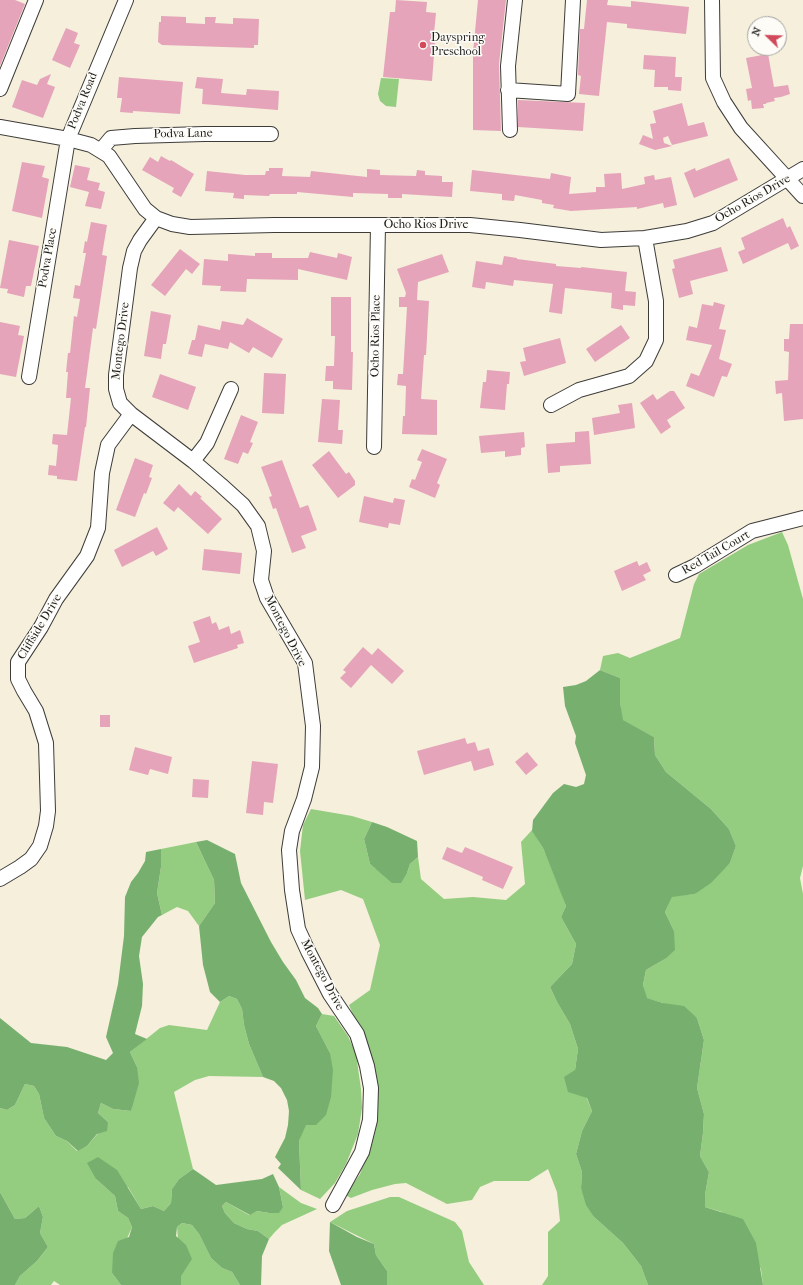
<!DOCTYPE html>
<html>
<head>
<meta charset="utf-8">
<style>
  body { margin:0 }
  #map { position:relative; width:803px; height:1285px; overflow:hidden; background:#f5efdc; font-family:"IM FELL French Canon",serif }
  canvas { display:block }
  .north { position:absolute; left:747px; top:16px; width:40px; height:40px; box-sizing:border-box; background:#fdfcf7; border:1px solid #a3a29f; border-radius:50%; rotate:293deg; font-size:11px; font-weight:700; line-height:16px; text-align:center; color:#1c1c1c }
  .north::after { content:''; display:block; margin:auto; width:14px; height:18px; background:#d1495b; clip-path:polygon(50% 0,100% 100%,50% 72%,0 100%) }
</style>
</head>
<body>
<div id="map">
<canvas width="803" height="1285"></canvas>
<div class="north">N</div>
</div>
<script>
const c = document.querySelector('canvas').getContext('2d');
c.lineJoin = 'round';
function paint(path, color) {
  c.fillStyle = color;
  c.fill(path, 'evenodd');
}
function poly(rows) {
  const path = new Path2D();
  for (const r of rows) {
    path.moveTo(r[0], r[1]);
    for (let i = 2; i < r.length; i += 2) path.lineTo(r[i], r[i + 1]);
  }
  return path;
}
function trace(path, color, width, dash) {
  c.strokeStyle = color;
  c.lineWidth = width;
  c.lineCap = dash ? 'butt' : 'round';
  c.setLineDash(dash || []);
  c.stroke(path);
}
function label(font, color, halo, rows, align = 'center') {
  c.font = font + ' "IM FELL French Canon",serif';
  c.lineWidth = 3;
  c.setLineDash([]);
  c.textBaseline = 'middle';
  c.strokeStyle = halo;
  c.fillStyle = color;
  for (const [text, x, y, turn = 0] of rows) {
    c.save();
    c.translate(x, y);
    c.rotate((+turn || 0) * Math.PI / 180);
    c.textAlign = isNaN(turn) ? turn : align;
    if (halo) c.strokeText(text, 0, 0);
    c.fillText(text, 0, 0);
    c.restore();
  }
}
paint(poly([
  [381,78,399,79,396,107,386,106,380,101,378,94],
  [782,532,788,545,803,599,803,866,800,878,803,894,803,1285,763,1285,761,1269,722,1212,705,1207,705,1195,709,1172,700,1156,703,1133,704,1114,697,1088,704,1040,697,1018,663,1003,646,998,643,985,646,970,665,959,674,931,665,912,672,896,695,894,730,863,736,846,729,829,711,809,666,772,655,755,654,737,622,720,620,702,620,678,600,670,603,656,618,653,630,658,680,638,694,584,699,574,748,545],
  [311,809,352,816,372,822,364,839,370,864,376,869,407,873,410,864,418,857,421,879,444,899,473,897,506,900,525,884,521,842,532,830,543,848,561,892,566,906,561,917,576,944,572,964,550,987,557,1002,570,1024,578,1049,575,1070,592,1111,582,1131,576,1154,582,1172,581,1188,594,1217,623,1243,641,1266,648,1285,542,1285,548,1276,548,1232,560,1221,557,1192,548,1169,529,1181,494,1181,480,1187,472,1200,447,1204,406,1183,395,1184,372,1190,351,1198,347,1196,346,1194,360,1174,376,1126,371,1059,349,1005,370,990,380,945,363,899,341,890,305,900,300,851,303,825],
  [196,842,214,880,215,903,199,926,188,911,177,907,162,915,157,893,161,867,161,849],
  [229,996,237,999,242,1009,244,1025,249,1044,263,1077,209,1076,195,1080,174,1092,193,1169,179,1179,172,1189,171,1203,164,1211,153,1206,141,1209,128,1187,96,1179,115,1196,118,1211,128,1218,132,1227,112,1273,121,1285,60,1285,54,1281,51,1285,15,1285,20,1276,37,1261,48,1247,40,1233,43,1217,39,1206,25,1218,15,1219,0,1192,0,1108,7,1110,15,1105,25,1084,34,1086,39,1094,44,1118,56,1136,67,1141,77,1151,87,1146,108,1122,98,1113,101,1103,113,1109,131,1111,137,1067,130,1052,160,1028,169,1025,207,1030,220,1002],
  [322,1014,334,1016,348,1036,356,1054,361,1089,362,1108,358,1134,346,1164,335,1183,320,1199,301,1190,299,1141,330,1053,316,1026],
  [279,1187,301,1203,317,1209,282,1225,274,1233,269,1239,258,1231,247,1229,234,1223,225,1213,222,1206,226,1202,249,1215,257,1211,269,1213,283,1207],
  [390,1197,399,1197,455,1222,462,1231,469,1262,484,1285,387,1285,387,1271,376,1255,374,1244,330,1222,347,1211],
  [182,1223,192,1225,199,1234,211,1258,222,1268,232,1272,240,1285,181,1285,181,1276,177,1227]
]), '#94cd80');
paint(poly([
  [600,670,620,678,620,702,623,720,654,737,655,755,666,772,711,809,729,829,736,846,730,863,711,883,695,894,672,897,665,912,674,931,675,950,665,959,646,970,643,985,647,998,663,1003,684,1006,697,1018,704,1040,697,1088,704,1114,703,1133,700,1156,709,1172,705,1195,705,1207,743,1219,756,1243,763,1285,648,1285,641,1266,623,1243,594,1217,586,1205,581,1188,582,1172,576,1154,582,1131,592,1111,587,1098,568,1092,564,1077,575,1070,578,1049,570,1024,557,1002,550,987,572,964,576,944,561,917,566,906,543,848,532,831,533,820,553,793,564,784,576,787,584,784,586,775,575,743,576,736,565,706,563,687,576,685,586,681],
  [372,822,387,827,417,841,418,857,410,864,407,873,401,883,392,883,370,864,364,839],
  [207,840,235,854,241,883,271,942,283,962,296,980,305,998,318,1008,322,1014,316,1026,330,1053,333,1070,331,1097,326,1115,316,1125,306,1125,299,1141,301,1190,278,1168,281,1164,275,1157,285,1138,288,1125,289,1111,287,1100,281,1088,274,1081,263,1077,249,1044,244,1025,242,1009,237,999,229,996,220,1002,210,992,203,965,199,926,215,903,214,880,196,842],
  [161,849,161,867,157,893,162,915,158,917,142,937,139,956,143,984,142,1006,135,1034,147,1039,130,1052,137,1067,139,1083,131,1111,113,1109,101,1103,98,1113,108,1122,107,1131,97,1134,87,1146,78,1151,67,1141,56,1136,44,1118,39,1094,34,1086,25,1084,15,1105,7,1110,0,1108,0,1018,31,1043,67,1047,106,1060,113,1053,106,1037,118,984,124,936,125,897,131,882,138,873,145,861,146,852],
  [98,1157,117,1170,141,1209,153,1206,164,1211,171,1203,172,1189,179,1179,193,1169,216,1185,262,1179,273,1174,279,1187,283,1207,279,1213,269,1213,257,1211,250,1215,226,1202,222,1206,225,1213,234,1223,247,1229,258,1231,269,1239,262,1256,261,1285,240,1285,232,1272,222,1268,211,1258,199,1234,192,1225,182,1223,177,1227,176,1236,186,1245,192,1259,181,1276,181,1285,121,1285,112,1273,113,1253,118,1241,129,1237,132,1227,128,1218,118,1211,115,1196,96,1179,87,1163],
  [0,1192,15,1219,25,1218,39,1206,43,1217,40,1233,48,1247,37,1261,20,1276,15,1285,0,1285],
  [330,1222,357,1237,374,1244,376,1255,387,1271,387,1285,341,1285,329,1251]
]), '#77b06e');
paint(poly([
  [0,0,15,0,25,4,0,66],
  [396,0,427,2,426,12,436,13,433,43,435,43,437,50,434,55,432,81,383,77,390,12,395,12],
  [478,0,506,0,499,64,501,131,473,130,473,53],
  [587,0,608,0,607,5,631,7,631,1,689,7,686,34,627,28,627,24,607,22,599,96,579,94,581,76,578,75,580,29,584,29],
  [161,16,186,17,186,23,205,24,205,17,216,17,215,23,233,24,233,18,259,19,258,45,254,45,254,48,162,45,158,42,159,22,161,22],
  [66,28,78,33,74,43,80,45,70,68,52,60],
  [768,54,774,87,788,85,790,94,781,97,774,98,775,101,766,103,766,104,763,104,764,108,752,109,751,100,748,101,746,89,752,88,746,58],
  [644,55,676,57,675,77,682,77,681,91,668,90,668,87,654,87,655,70,643,69],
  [51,74,47,84,55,87,43,118,12,107,22,80,37,85,40,79],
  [119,77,183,82,180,114,133,111,133,113,120,112,122,98,117,98],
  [197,77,223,79,221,93,246,95,247,89,279,91,278,110,202,104,203,89,195,88],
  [518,100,585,103,583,131,518,127],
  [682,103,688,126,704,122,708,136,672,145,668,136,663,138,664,143,672,146,655,150,639,144,643,135,653,139,650,124,656,123,653,111],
  [161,156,170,161,171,160,194,174,181,197,172,192,174,188,142,170,150,157,158,162],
  [729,158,738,180,694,198,684,173,695,168,696,171],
  [22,162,45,166,42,177,49,179,42,218,12,211],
  [75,165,90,168,87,180,100,183,98,190,105,192,101,209,85,206,89,192,70,187],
  [269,168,283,168,282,176,310,177,311,171,367,177,367,169,380,170,380,175,416,176,417,170,425,171,425,175,442,176,442,182,453,182,452,197,402,194,402,198,388,198,388,194,353,193,353,197,297,192,297,194,270,194,269,196,244,195,244,199,233,198,234,193,205,191,207,171,245,175,265,175,266,171,269,171],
  [472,170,550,179,551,173,571,177,569,194,596,192,596,187,605,187,604,174,621,173,622,189,645,184,644,177,654,175,655,180,671,177,677,205,664,208,663,203,637,209,637,207,571,211,553,208,554,205,542,203,542,200,515,195,514,201,502,200,502,194,470,191],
  [783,218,787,228,790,226,799,246,791,250,788,243,743,264,738,252,745,249,741,238],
  [91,222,107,225,102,255,107,256,96,329,93,328,85,388,90,388,86,427,85,427,77,481,57,479,57,476,48,475,49,465,56,466,58,445,52,444,53,434,67,435,71,398,66,398,68,372,66,372,68,353,70,353,74,316,77,317,80,299,73,298,75,285,80,286,86,253,83,253,85,241,87,242],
  [9,240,39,246,31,286,26,286,24,297,7,293,8,289,0,288],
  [721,247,728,271,690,281,693,294,679,298,672,269,675,268,673,260],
  [180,249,200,264,192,274,186,269,165,296,151,285],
  [310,252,337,258,338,253,352,257,347,280,298,269,298,280,247,279,246,292,220,291,221,286,202,285,204,259,228,261,228,254,255,256,255,253,272,253,272,258,308,258],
  [442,254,449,272,418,282,417,300,429,301,426,355,424,355,421,399,437,400,437,435,402,434,403,416,405,416,406,386,397,385,398,374,403,374,407,307,399,307,399,297,405,297,406,293,397,269],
  [504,256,517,258,517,259,556,264,556,266,581,268,581,267,627,272,625,291,636,292,635,306,623,305,623,310,611,308,612,293,565,288,562,314,549,312,553,284,514,280,513,286,486,282,485,289,472,287,476,261,502,265],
  [331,297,351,297,351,352,353,352,352,390,333,389,333,381,325,381,326,366,334,366,335,336,331,336],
  [714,302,725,305,719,329,726,330,719,359,732,364,727,377,722,376,714,397,686,386,691,373,699,376,712,345,686,340,689,326,697,328,702,304,713,306],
  [151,311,171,315,166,344,163,344,161,359,144,356],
  [247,318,283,339,272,358,253,347,249,353,230,342,228,349,205,344,202,357,188,354,192,340,195,340,198,325,220,330,222,321,243,325],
  [0,322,20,326,18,335,24,336,16,377,0,374],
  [790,324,803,324,803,419,784,421,782,393,776,394,775,381,788,380,789,352,784,351,784,339,789,339],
  [621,325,630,338,595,362,586,349],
  [560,338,566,363,524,376,520,362,526,361,523,348],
  [487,370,510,372,509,384,507,384,505,410,480,408,483,382,486,382],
  [264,373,286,374,284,414,262,413],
  [160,374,196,387,188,410,152,397],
  [670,391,674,391,685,408,667,420,671,427,661,434,640,403,653,394,657,400],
  [322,399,340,400,338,430,343,430,342,444,318,442],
  [632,403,635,428,594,435,592,418,620,413,618,405],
  [241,415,258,422,250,442,253,443,248,454,243,452,238,464,224,459],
  [589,431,591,464,560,466,560,472,548,473,546,444,575,442,575,432],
  [524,432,525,447,521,448,521,455,505,457,505,451,481,453,479,436],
  [422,449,447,459,437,483,440,485,435,498,409,487,412,479,415,480,422,462,417,460],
  [329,451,346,474,349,472,355,481,355,485,338,498,312,465],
  [135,458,153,465,149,477,152,478,146,494,144,493,135,517,116,510],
  [282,460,300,508,308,505,317,530,301,536,306,548,292,553,276,508,273,509,269,497,272,496,261,467],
  [179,484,191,496,195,491,202,497,200,498,222,519,208,534,178,507,174,512,163,503],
  [364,496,393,503,394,498,405,500,400,525,389,523,388,528,359,522],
  [157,527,168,549,156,556,153,551,122,567,114,550],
  [204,549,242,553,240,574,202,570],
  [637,561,639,566,647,562,651,571,643,575,646,580,622,591,614,571],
  [210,616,212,624,216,622,219,630,229,626,231,634,240,630,244,643,237,645,238,648,194,663,188,646,200,642,193,622],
  [363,647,372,655,378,648,404,671,392,684,371,665,351,688,340,678,346,672,343,670],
  [100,715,110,715,110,727,100,727],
  [465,738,467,744,475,742,478,751,489,748,494,765,474,771,471,761,424,775,417,751],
  [135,747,172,757,168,774,150,769,148,775,129,770],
  [527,752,538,765,526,775,515,762],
  [252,761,278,764,273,803,264,802,263,815,246,813],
  [193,779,209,780,208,798,192,797],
  [447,847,462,853,465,847,513,867,503,889,482,880,483,877,442,859]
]), '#e5a4b9');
const minor = poly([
  [712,0,713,78,724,102,741,128,803,196],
  [0,89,36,0],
  [508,90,568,94,573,0],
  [0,127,68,139,126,0],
  [510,130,508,66,515,0],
  [101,150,111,138,135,136,204,134,271,134],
  [156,218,140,240,134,251,130,268,116,375,116,389,120,403,131,414,193,461,221,485,243,505,258,526,264,551,261,580,267,598,305,663,313,726,312,767,304,799,292,831,289,850,292,890,298,929,308,951,330,994,357,1034,367,1066,371,1088,370,1120,362,1152,333,1205],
  [29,377,68,139,91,145,109,156,145,209,156,218,172,224,190,227,274,225,470,225,520,230,601,240,645,238,687,231,713,223,803,169],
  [551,405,579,390,629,376,646,361,656,340,656,301,645,238],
  [374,447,378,225],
  [193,461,207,443,231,389],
  [676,575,695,566,752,531,803,518],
  [0,879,20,867,31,859,40,846,46,826,48,811,46,743,36,711,24,691,18,679,18,662,41,627,56,599,87,556,98,528,102,473,108,445,131,414]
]);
trace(minor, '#3d3c39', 16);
trace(minor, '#fff', 14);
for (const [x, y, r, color] of [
  [423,45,4,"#d1495b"]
]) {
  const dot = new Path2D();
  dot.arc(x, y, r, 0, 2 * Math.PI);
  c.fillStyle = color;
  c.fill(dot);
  trace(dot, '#fdfcf7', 1.5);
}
label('12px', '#1c1c1c', '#fdfcf7', [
  ["Dayspring",431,38],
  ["Preschool",431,52]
], 'left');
label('12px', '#1c1c1c', '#fdfcf7', [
  ["Podva Road",83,101,-68],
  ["Podva Lane",183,134,-1],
  ["Ocho Rios Drive",753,199,-30],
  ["Ocho Rios Drive",426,225],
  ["Podva Place",48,258,-80],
  ["Ocho Rios Place",376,336,-89],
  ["Montego Drive",121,341,-83],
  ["Red Tail Court",716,553,-30],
  ["Cliffside Drive",40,627,-59],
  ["Montego Drive",285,631,63],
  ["Montego Drive",322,975,62]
]);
</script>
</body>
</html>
